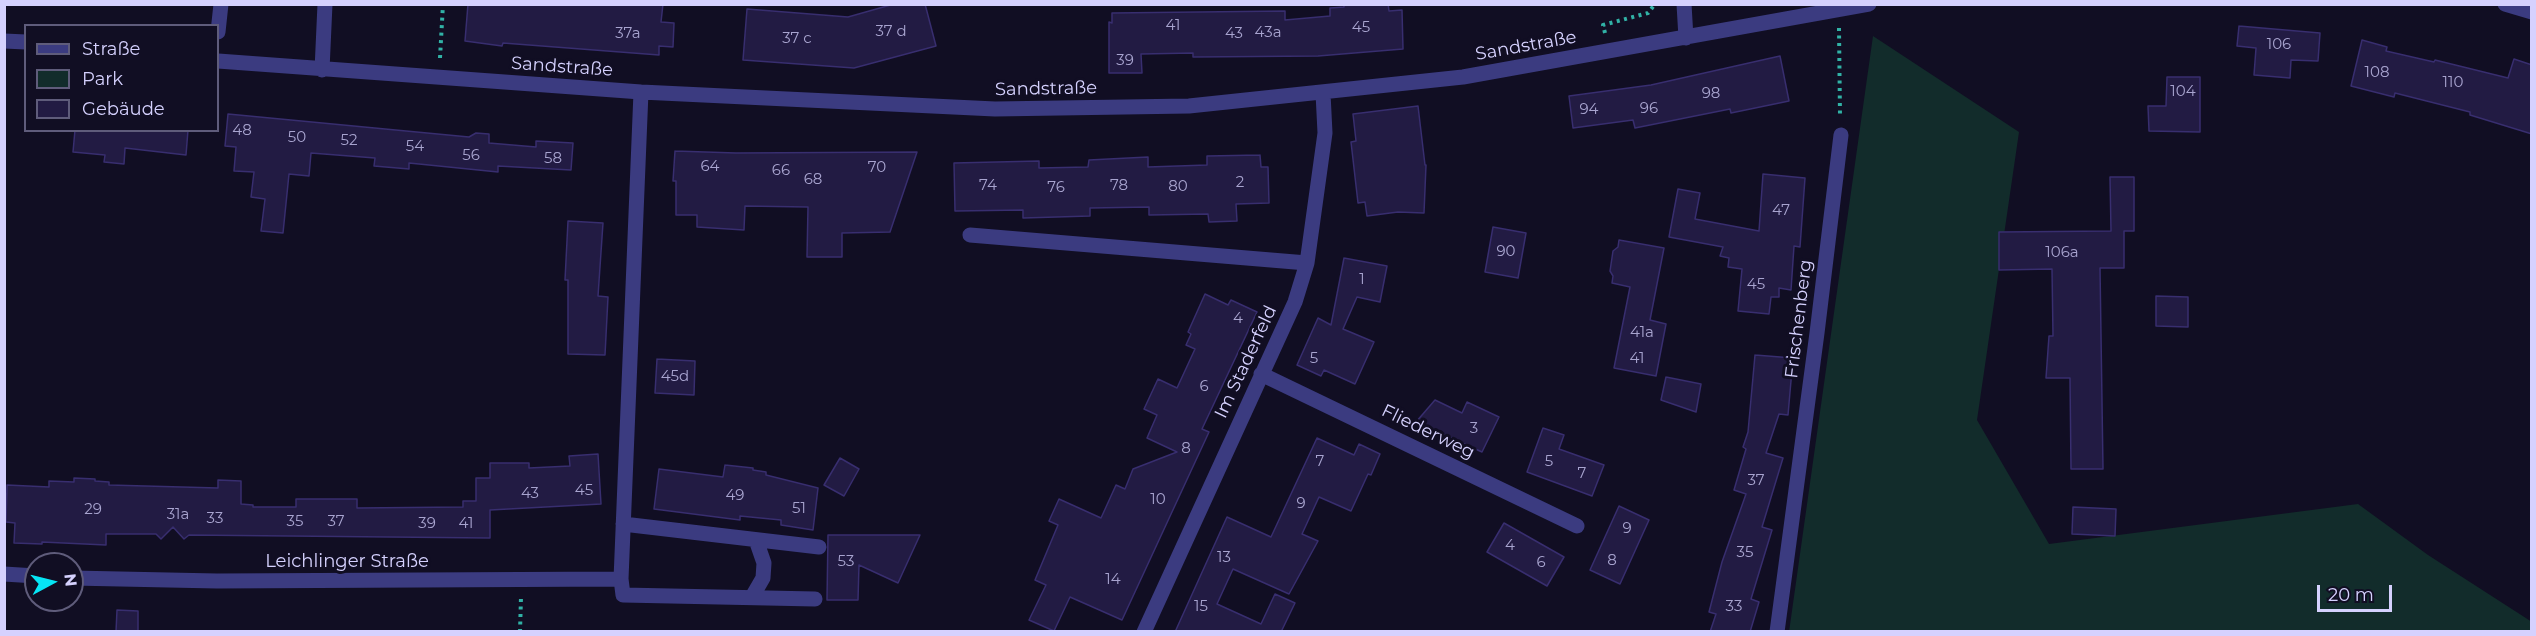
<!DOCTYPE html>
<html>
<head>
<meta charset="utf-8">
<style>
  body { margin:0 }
  #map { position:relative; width:2536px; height:636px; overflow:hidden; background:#110e23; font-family:Montserrat,sans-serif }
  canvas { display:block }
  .frame { position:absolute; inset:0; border:6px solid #d5d1fe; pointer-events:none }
  .legend { position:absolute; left:24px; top:24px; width:195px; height:108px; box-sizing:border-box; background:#110e23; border:2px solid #5f5c7b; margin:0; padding:8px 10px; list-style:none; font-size:18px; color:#d5d1fe }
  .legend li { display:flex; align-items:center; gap:12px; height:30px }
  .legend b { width:30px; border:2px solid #5f5c7b }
  .north { position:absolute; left:24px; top:552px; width:60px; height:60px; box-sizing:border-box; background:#110e23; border:2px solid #5f5c7b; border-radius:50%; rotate:83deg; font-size:16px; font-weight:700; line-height:24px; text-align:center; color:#d5d1fe }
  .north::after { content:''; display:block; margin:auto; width:21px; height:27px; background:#06e5f5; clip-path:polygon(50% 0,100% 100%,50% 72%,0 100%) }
  .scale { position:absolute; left:2317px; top:585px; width:75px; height:27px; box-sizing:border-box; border:3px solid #d5d1fe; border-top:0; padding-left:8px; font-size:18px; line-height:21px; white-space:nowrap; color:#d5d1fe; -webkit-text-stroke:4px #110e23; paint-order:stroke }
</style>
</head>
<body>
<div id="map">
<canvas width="2536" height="636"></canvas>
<div class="frame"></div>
<ul class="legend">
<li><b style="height:8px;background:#3b3b80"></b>Straße</li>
<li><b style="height:16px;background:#122c2b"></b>Park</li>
<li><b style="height:16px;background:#221b43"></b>Gebäude</li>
</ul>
<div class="north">N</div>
<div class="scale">20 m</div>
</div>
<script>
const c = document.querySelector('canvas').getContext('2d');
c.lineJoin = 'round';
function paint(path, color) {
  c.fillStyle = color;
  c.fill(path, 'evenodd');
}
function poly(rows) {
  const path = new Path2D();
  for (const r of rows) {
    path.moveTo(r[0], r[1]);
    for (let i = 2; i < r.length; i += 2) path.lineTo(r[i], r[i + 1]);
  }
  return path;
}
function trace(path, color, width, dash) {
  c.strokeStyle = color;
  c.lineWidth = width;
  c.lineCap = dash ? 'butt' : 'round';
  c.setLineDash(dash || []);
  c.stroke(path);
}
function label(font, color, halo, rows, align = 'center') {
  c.font = font + ' Montserrat,sans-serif';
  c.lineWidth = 6;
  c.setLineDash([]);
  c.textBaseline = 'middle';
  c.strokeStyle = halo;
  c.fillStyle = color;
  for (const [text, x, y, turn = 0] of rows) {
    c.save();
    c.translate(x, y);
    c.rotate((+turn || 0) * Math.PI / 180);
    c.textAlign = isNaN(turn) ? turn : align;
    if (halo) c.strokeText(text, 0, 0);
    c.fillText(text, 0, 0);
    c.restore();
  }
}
paint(poly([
  [1873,36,2019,132,1977,420,2049,544,2358,504,2428,555,2532,622,2531,632,1789,632]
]), '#122c2b');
const building = poly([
  [468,4,663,4,661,22,674,23,673,47,659,46,659,55,503,43,502,46,465,41,468,4],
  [894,4,925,4,936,46,854,68,743,60,747,9,848,17,894,4],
  [1344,4,1388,4,1389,11,1402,10,1403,49,1318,56,1193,57,1193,53,1141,54,1142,73,1109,73,1109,22,1112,23,1112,13,1285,11,1285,20,1330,16,1330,8,1344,7,1344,4],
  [2239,26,2320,33,2318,61,2291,60,2290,78,2254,75,2256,48,2237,46,2239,26],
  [2362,40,2387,47,2386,51,2434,62,2435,60,2508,78,2514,59,2532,65,2532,134,2470,115,2470,112,2395,93,2394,97,2351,86,2362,40],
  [1780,56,1789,101,1731,113,1730,109,1635,128,1633,120,1573,128,1569,96,1651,85,1780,56],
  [2167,77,2200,77,2200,132,2149,131,2148,106,2166,106,2167,77],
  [1418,106,1425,165,1426,165,1424,213,1398,212,1367,216,1365,202,1358,203,1351,142,1356,141,1353,114,1418,106],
  [228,114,469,137,476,133,489,134,489,143,536,147,536,141,573,143,571,170,498,166,498,172,409,163,409,169,374,166,375,158,311,153,309,176,289,174,283,233,261,231,265,199,251,197,254,172,234,171,236,147,225,146,228,114],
  [75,130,188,130,186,155,125,148,124,164,104,162,105,155,73,152,75,130],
  [675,151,736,153,917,152,890,232,842,233,842,257,807,257,808,207,745,206,744,230,697,227,697,215,676,215,676,181,673,181,675,151],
  [1260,155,1261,167,1268,167,1269,203,1236,204,1237,221,1209,222,1208,214,1149,215,1149,207,1090,208,1090,216,1023,218,1023,210,955,211,954,163,1039,161,1039,168,1088,167,1089,160,1148,157,1148,167,1207,165,1207,156,1260,155],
  [1763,174,1805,178,1800,247,1794,246,1791,290,1779,288,1779,297,1771,297,1769,314,1738,311,1742,269,1728,267,1729,258,1720,256,1723,247,1669,237,1678,189,1700,193,1695,219,1759,231,1763,174],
  [2110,177,2134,177,2134,231,2124,231,2124,268,2100,268,2103,469,2071,469,2070,378,2046,378,2049,336,2053,336,2052,269,1999,270,1999,232,2111,231,2110,177],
  [568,221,603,223,598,296,608,297,605,355,568,354,568,280,565,280,568,221],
  [1493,227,1526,233,1518,278,1485,272,1493,227],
  [1619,240,1664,248,1650,320,1666,324,1656,376,1614,368,1630,287,1612,283,1613,276,1610,271,1613,251,1618,247,1619,240],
  [1344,258,1387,266,1380,302,1357,297,1343,329,1374,342,1355,384,1324,370,1321,376,1297,365,1318,318,1331,325,1344,258],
  [1205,294,1228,305,1231,300,1257,312,1202,429,1209,432,1122,620,1070,597,1054,631,1029,620,1046,585,1035,580,1058,525,1049,521,1059,499,1101,518,1116,485,1125,489,1133,469,1177,452,1147,438,1157,415,1144,409,1158,379,1177,388,1195,349,1186,345,1191,334,1188,332,1205,294],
  [2156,296,2188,297,2188,327,2156,326,2156,296],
  [1755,355,1793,358,1788,415,1779,414,1766,453,1783,458,1762,527,1772,530,1751,599,1759,602,1750,632,1710,632,1716,614,1709,612,1722,562,1746,494,1734,490,1746,449,1743,447,1748,432,1755,355],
  [657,359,695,361,694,395,655,393,657,359],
  [1666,377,1701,384,1696,412,1661,400,1666,377],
  [1435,400,1462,413,1467,402,1499,417,1482,452,1416,422,1435,400],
  [1543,428,1564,435,1559,449,1604,465,1592,496,1527,472,1543,428],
  [1317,438,1354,455,1359,444,1380,454,1371,475,1368,474,1351,511,1319,497,1302,534,1318,541,1289,594,1233,569,1217,604,1261,624,1275,594,1295,603,1281,632,1175,632,1227,517,1271,537,1317,438],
  [598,454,601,504,490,510,490,538,189,535,184,539,173,527,161,539,156,534,106,534,106,545,42,542,42,544,14,543,15,523,6,522,7,485,49,487,49,481,74,482,74,478,95,479,95,481,109,482,109,485,218,488,218,480,241,481,241,504,253,505,253,507,296,507,296,499,357,499,357,508,463,507,463,501,476,501,476,478,490,478,490,463,529,463,529,468,570,466,569,456,598,454],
  [840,458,859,469,844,496,824,485,840,458],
  [725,465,753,468,753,470,766,472,766,475,818,488,813,530,781,525,781,520,740,516,740,520,654,509,659,469,723,477,725,465],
  [1619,506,1649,520,1620,584,1590,570,1619,506],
  [2073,507,2116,509,2115,536,2072,534,2073,507],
  [1504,523,1564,557,1547,586,1487,552,1504,523],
  [828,535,920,535,898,583,859,565,858,600,827,600,828,535],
  [117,610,138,611,138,632,116,632,117,610]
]);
paint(building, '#221b43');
trace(building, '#382e6f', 1.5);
trace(poly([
  [1839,28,1840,116],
  [1605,33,1603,25,1648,13,1655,4],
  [440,58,443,4],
  [520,632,521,597]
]), '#31b2a6', 4, [3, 4.5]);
trace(poly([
  [1684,4,1686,38],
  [2505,4,2532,12],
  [218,32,221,4],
  [4,41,26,42],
  [218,61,641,92,995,109,1189,106,1463,77,1869,4],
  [322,70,325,4],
  [970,235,1307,263],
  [1261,374,1577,526],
  [623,524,819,547],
  [4,574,36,576],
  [72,578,217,581,621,579,641,92],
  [621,579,623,595,815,599],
  [752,597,763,578,764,563,756,540],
  [1144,632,1295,302,1307,263,1325,133,1323,93],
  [1777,632,1817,333,1841,135]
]), '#3b3b80', 15);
label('15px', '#a8a4cf', null, [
  ["41",1173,26],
  ["45",1361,28],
  ["37 d",891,32],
  ["43a",1268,33],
  ["37a",628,34],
  ["43",1234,34],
  ["37 c",797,39],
  ["106",2279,45],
  ["39",1125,61],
  ["108",2377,73],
  ["110",2453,83],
  ["104",2183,92],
  ["98",1711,94],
  ["96",1649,109],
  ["94",1589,110],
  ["48",242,131],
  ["50",297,138],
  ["52",349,141],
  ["54",415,147],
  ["56",471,156],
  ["58",553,159],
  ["64",710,167],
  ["70",877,168],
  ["66",781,171],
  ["68",813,180],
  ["2",1240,183],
  ["74",988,186],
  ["78",1119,186],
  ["80",1178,187],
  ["76",1056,188],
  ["47",1781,211],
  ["90",1506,252],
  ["106a",2062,253],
  ["1",1362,280],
  ["45",1756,285],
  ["4",1238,319],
  ["41a",1642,333],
  ["5",1314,359],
  ["41",1637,359],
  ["45d",675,377],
  ["6",1204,387],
  ["3",1474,429],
  ["8",1186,449],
  ["7",1320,462],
  ["5",1549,462],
  ["7",1582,474],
  ["37",1756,481],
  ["45",584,491],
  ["43",530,494],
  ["49",735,496],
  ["10",1158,500],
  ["9",1301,504],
  ["51",799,509],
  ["29",93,510],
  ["31a",178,515],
  ["33",215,519],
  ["35",295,522],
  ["37",336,522],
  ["39",427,524],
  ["41",466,524],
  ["9",1627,529],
  ["4",1510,546],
  ["35",1745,553],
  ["13",1224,558],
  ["8",1612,561],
  ["53",846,562],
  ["6",1541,563],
  ["14",1113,580],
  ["15",1201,607],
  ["33",1734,607]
]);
label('18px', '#d5d1fe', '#110e23', [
  ["Sandstraße",1526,46,-10],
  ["Sandstraße",562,67,4],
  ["Sandstraße",1046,89,-1],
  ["Frischenberg",1799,319,-83],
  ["Im Staderfeld",1246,362,-65],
  ["Fliederweg",1428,432,26],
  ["Leichlinger Straße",347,562]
]);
</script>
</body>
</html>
